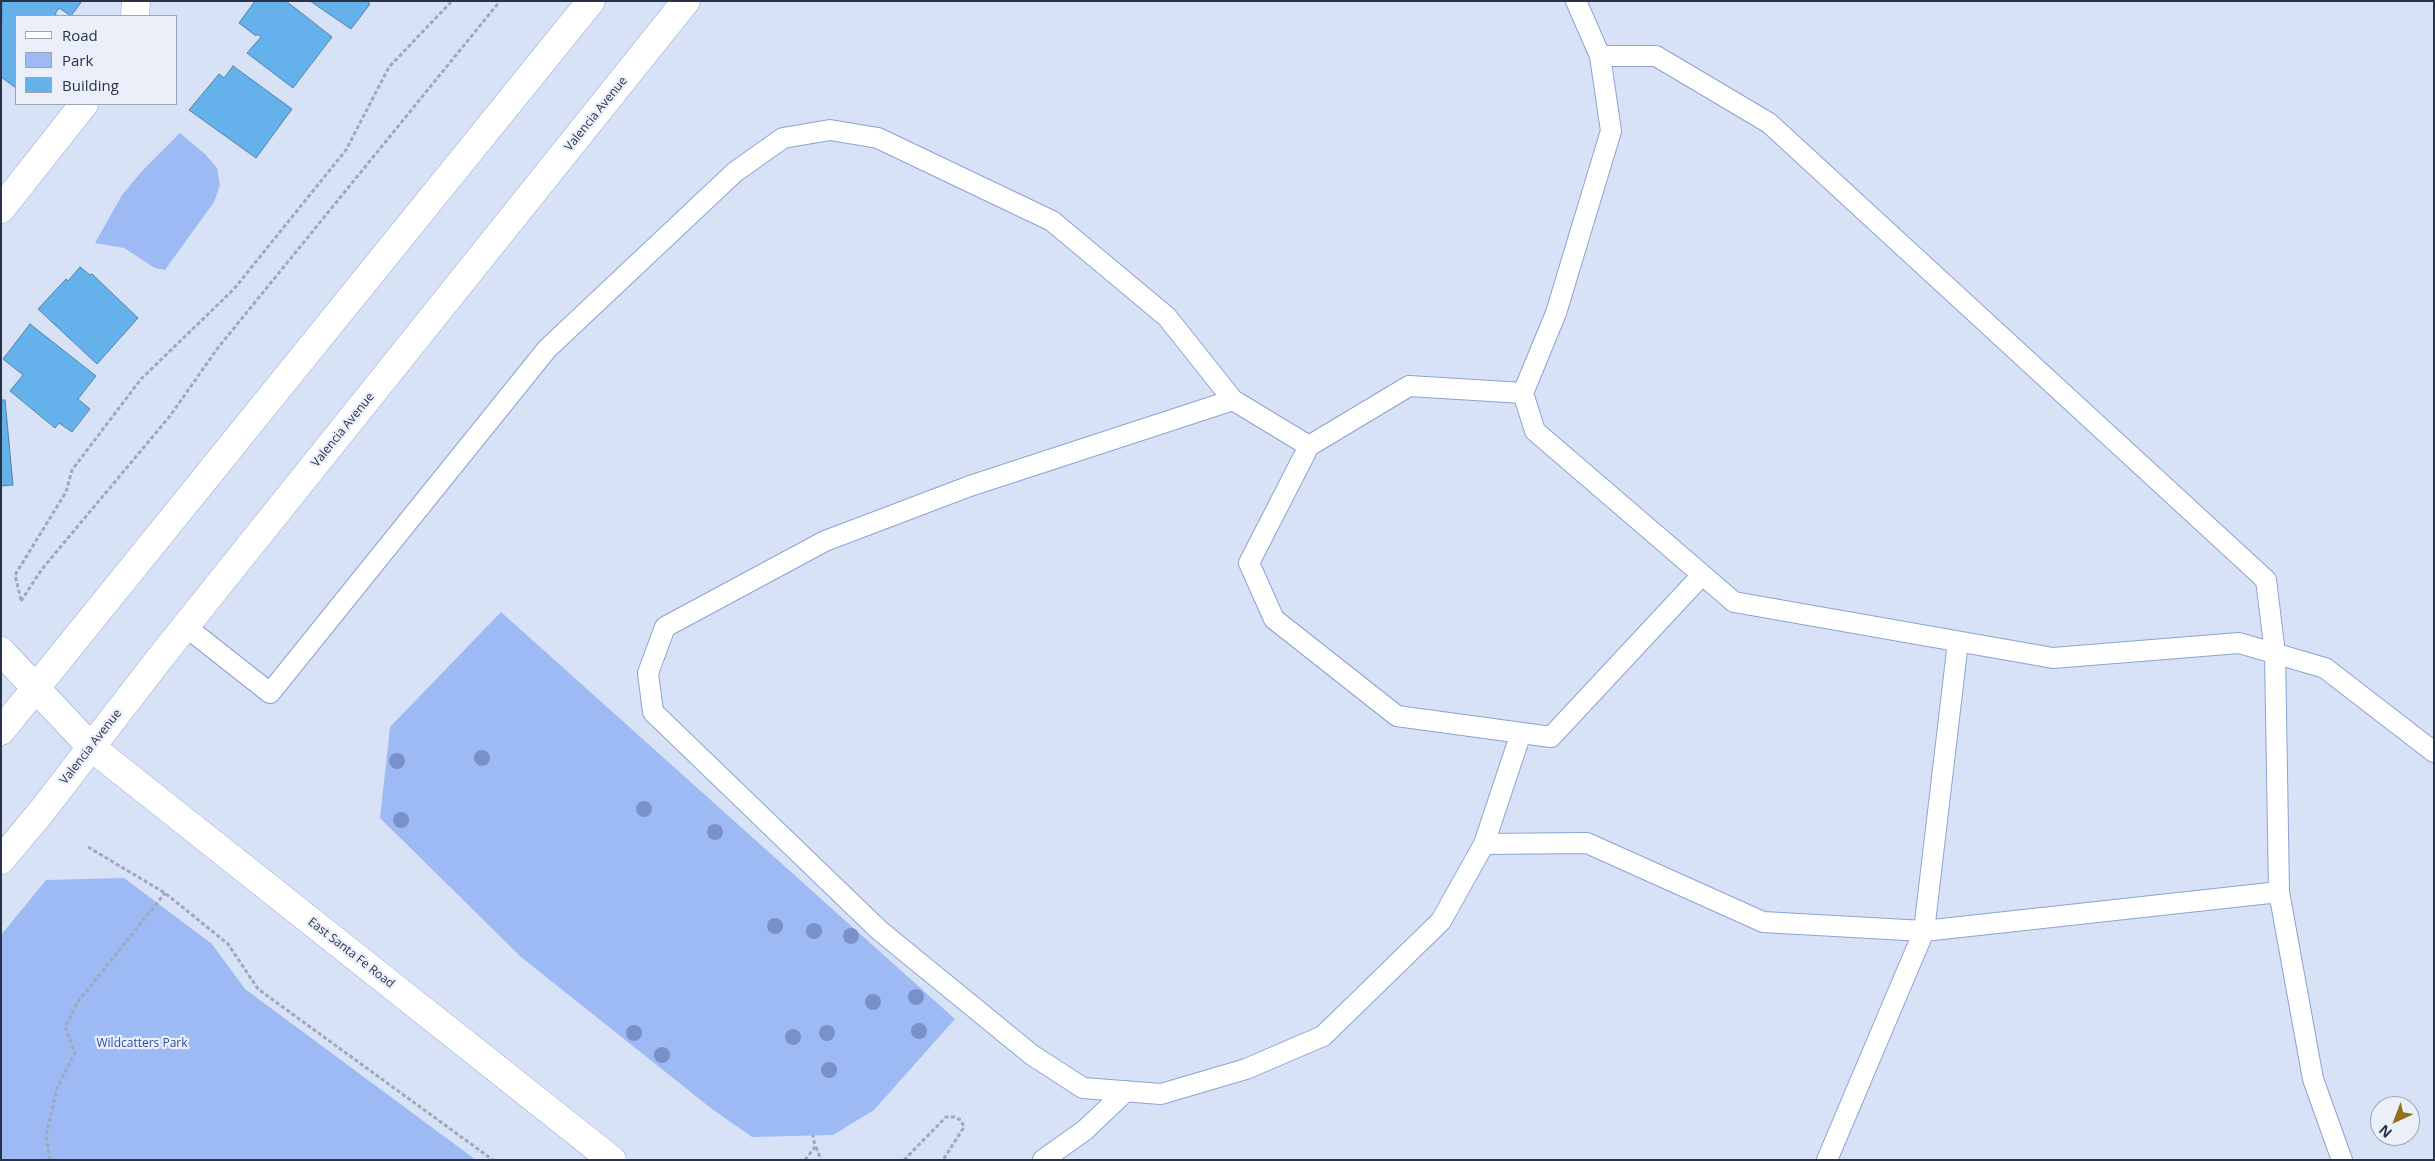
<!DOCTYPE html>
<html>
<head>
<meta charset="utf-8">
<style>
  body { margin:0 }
  #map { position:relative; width:2435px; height:1161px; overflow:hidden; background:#d8e2f7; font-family:"Open Sans",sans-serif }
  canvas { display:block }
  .frame { position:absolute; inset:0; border:2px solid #293347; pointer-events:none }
  .legend { position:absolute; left:15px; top:15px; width:162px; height:90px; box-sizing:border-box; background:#eaeffa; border:1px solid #9da4b2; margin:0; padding:6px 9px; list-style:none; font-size:15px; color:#293347 }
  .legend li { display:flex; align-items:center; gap:10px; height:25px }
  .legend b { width:25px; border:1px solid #9da4b2 }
  .north { position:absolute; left:2370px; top:1096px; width:50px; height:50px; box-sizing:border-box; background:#eaeffa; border:1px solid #9da4b2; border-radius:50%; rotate:223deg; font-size:14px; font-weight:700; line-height:20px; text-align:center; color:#293347 }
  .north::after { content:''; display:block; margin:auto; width:18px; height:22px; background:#936f17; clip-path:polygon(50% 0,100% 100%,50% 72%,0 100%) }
</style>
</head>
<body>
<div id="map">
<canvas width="2435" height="1161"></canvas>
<div class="frame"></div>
<ul class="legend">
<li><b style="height:6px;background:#fff"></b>Road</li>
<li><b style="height:14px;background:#9dbaf5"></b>Park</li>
<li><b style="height:14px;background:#64b1ec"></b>Building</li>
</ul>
<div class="north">N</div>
</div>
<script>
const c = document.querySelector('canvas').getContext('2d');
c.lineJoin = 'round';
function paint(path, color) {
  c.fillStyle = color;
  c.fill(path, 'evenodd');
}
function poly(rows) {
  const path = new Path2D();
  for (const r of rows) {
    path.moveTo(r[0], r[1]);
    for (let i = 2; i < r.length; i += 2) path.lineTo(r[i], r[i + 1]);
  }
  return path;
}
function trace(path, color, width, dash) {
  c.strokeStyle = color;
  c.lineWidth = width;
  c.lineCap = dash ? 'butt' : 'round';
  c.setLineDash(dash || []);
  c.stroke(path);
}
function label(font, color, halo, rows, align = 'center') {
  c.font = font + ' "Open Sans",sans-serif';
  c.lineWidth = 4.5;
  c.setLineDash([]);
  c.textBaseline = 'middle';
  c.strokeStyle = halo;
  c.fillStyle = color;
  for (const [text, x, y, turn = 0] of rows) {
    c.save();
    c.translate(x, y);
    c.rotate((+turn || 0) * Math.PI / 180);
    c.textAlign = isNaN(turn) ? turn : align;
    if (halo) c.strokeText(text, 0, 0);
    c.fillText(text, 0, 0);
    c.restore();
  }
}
paint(poly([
  [180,133,205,154,217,168,220,185,214,202,165,270,155,268,124,248,95,243,122,195,143,170],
  [501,612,955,1019,874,1110,833,1135,752,1137,712,1109,521,957,380,818,390,727],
  [124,878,212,944,245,989,476,1160,1,1160,1,935,46,880]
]), '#9dbaf5');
const building = poly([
  [82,1,71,16,59,8,55,14,58,16,16,16,16,88,1,77,2,1,82,1],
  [255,1,286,1,332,37,293,88,247,53,261,37,257,34,256,36,239,23,255,1],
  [310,1,367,1,370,4,351,29,310,1],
  [233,66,292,109,256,158,189,110,219,74,224,78,233,66],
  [80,267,90,275,92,274,138,318,97,364,38,309,66,279,68,281,80,267],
  [30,324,96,376,78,399,90,409,72,432,59,423,55,428,10,391,23,375,3,359,30,324],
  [1,400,5,400,13,485,1,486,1,400]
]);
paint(building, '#64b1ec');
trace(building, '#5482a6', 1);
const service = poly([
  [1576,1,1600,56,1611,131,1556,313,1523,393,1535,431,1734,602,2053,658,2239,643,2325,668,2434,752],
  [1600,56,1656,56,1769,123,2266,580,2275,653,2279,892,2313,1079,2342,1160],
  [1523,393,1409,386,1309,446,1249,563,1274,619,1397,716,1551,737,1702,575],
  [1233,400,970,486,825,541,665,627,648,673,653,712,879,930,1032,1055,1083,1088,1161,1094,1246,1069,1323,1036,1441,921,1484,844,1521,733],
  [185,626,270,693,547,349,735,172,783,138,830,130,878,138,1052,221,1167,317,1233,400,1309,446],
  [1484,844,1587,843,1763,922,1924,931,2279,892],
  [1043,1160,1085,1130,1126,1091],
  [1827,1160,1924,931,1958,642]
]);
const minor = poly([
  [135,16,136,1],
  [1,209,84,104]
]);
const tertiary = poly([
  [1,651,91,747,612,1160],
  [1,731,591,1],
  [1,860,42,811,160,658,686,1]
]);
trace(service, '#8ba3d4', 22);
trace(minor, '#8ba3d4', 29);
trace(tertiary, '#8ba3d4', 29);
trace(poly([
  [21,600,15,575,66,492,72,470,141,379,234,289,346,150,389,67,452,1],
  [21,601,42,569,170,416,217,349,500,1],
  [88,847,165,893,228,944,258,989,493,1160],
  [816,1147,821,1160],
  [50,1160,46,1136,57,1088,75,1053,65,1027,77,1003,165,893],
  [805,1160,815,1147,813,1135],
  [904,1160,946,1117,954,1117,961,1120,964,1127,943,1160]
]), '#9ea8bc', 3, [4, 2.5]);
trace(service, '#fff', 20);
trace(minor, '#fff', 28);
trace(tertiary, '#fff', 28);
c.fillStyle = '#7891c9';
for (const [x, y] of [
  [482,758],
  [397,761],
  [644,809],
  [401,820],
  [715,832],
  [775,926],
  [814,931],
  [851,936],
  [916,997],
  [873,1002],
  [919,1031],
  [634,1033],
  [827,1033],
  [793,1037],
  [662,1055],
  [829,1070]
]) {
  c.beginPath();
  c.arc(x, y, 8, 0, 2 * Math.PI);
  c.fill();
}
label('12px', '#293347', '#eaeffa', [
  ["Valencia Avenue",596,114,-51],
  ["Valencia Avenue",343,430,-51],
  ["Valencia Avenue",91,747,-52],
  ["East Santa Fe Road",351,953,38]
]);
label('12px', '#294ea4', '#eaeffa', [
  ["Wildcatters Park",142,1044]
]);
</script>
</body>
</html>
